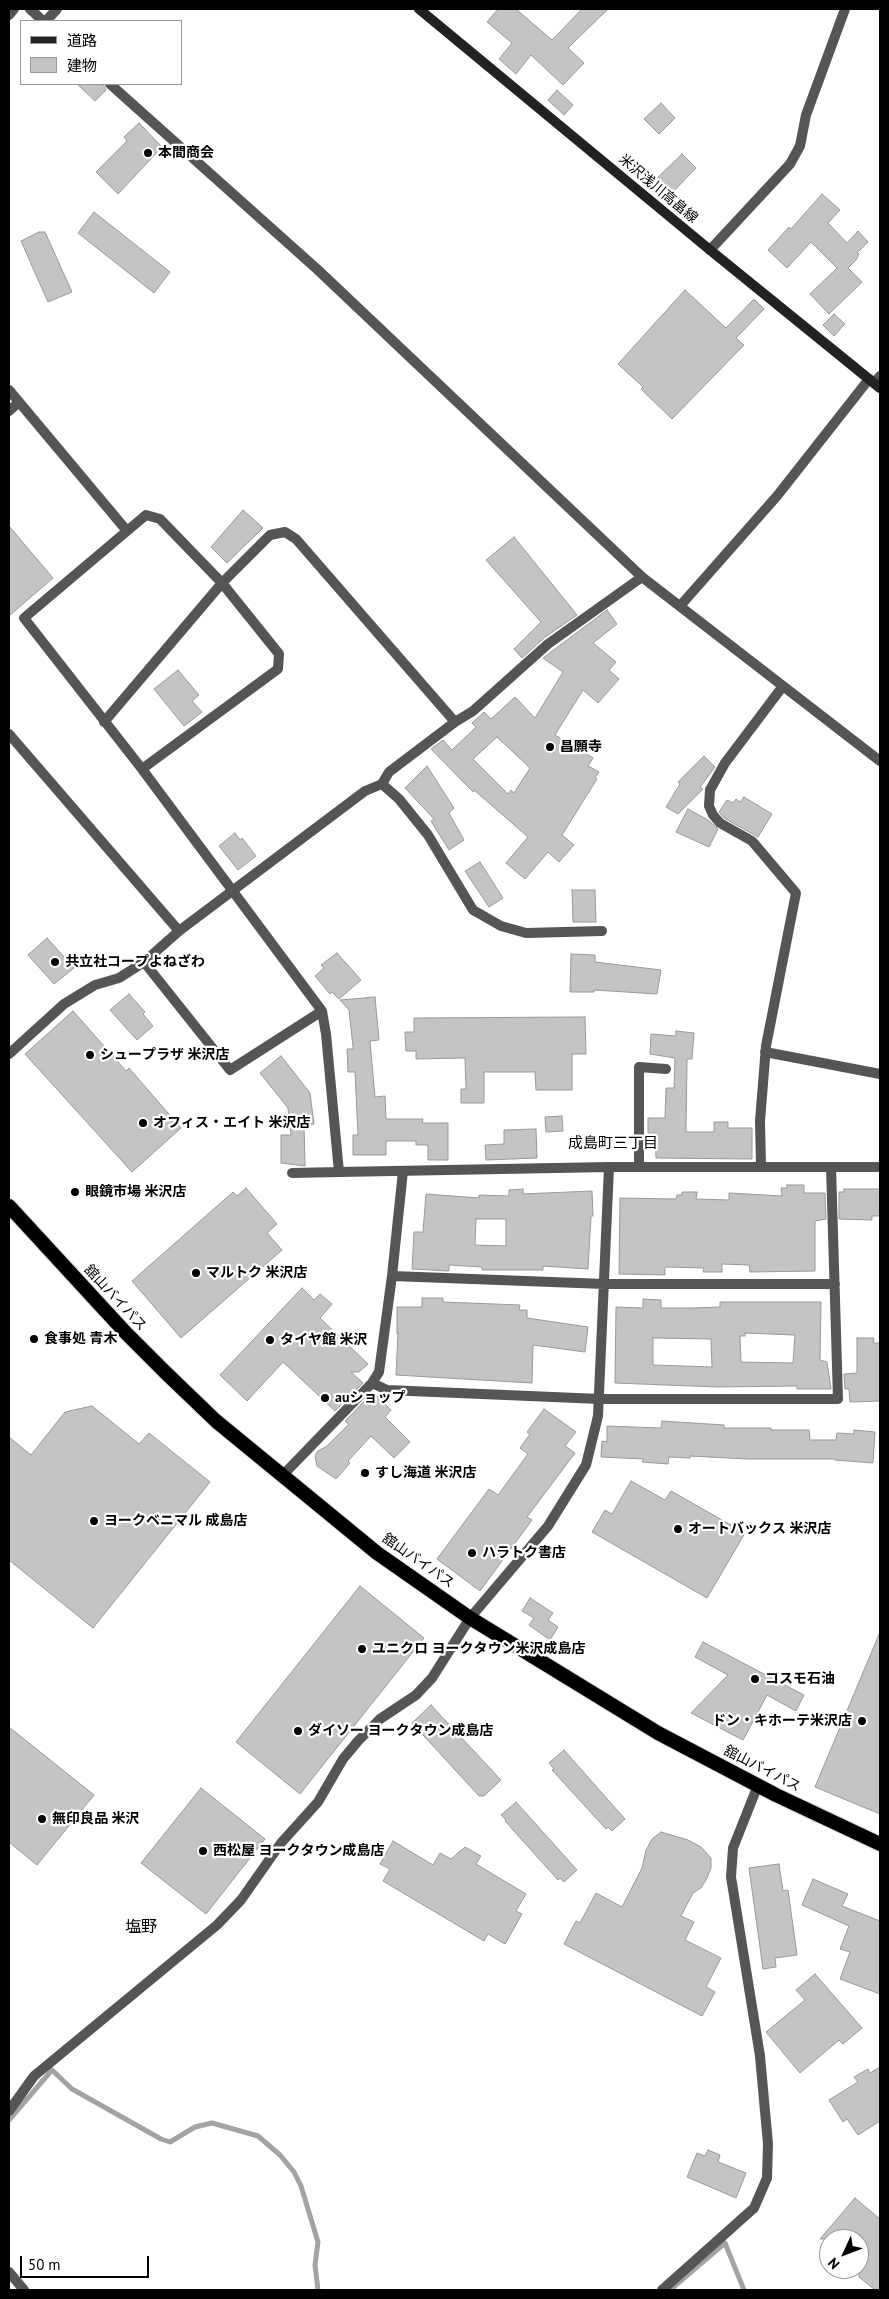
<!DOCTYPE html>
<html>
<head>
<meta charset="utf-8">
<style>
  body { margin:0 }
  #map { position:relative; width:889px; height:2299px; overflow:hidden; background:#fff; font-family:"PT Sans","Noto Sans JP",sans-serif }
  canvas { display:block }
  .frame { position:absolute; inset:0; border:10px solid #000; pointer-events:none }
  .legend { position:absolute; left:20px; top:20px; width:162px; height:65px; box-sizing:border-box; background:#fff; border:1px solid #999; margin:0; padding:6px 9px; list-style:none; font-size:15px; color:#000 }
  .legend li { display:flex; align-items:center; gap:10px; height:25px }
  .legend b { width:25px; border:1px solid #999 }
  .north { position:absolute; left:819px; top:2229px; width:50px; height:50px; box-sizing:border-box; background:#fff; border:1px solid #999; border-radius:50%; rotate:227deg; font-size:14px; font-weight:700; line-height:20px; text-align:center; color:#000 }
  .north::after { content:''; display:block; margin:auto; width:18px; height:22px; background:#000; clip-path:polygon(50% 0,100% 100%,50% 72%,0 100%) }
  .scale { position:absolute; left:20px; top:2256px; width:129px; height:22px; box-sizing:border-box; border:2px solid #000; border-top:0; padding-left:6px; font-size:15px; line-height:18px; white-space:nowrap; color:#000; -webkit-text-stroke:4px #fff; paint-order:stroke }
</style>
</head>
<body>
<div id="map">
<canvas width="889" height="2299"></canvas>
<div class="frame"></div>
<ul class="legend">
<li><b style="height:6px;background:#222"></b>道路</li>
<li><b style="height:14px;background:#c4c4c4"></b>建物</li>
</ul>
<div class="north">N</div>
<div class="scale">50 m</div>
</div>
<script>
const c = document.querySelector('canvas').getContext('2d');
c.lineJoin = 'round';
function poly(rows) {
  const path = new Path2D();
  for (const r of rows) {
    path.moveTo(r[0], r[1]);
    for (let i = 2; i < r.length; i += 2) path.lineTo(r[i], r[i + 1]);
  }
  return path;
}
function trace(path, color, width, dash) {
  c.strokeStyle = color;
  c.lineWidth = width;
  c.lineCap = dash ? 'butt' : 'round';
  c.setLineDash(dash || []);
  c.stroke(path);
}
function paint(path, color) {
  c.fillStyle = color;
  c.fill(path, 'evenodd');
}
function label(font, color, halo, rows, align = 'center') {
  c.font = font + ' "PT Sans","Noto Sans JP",sans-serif';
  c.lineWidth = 4.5;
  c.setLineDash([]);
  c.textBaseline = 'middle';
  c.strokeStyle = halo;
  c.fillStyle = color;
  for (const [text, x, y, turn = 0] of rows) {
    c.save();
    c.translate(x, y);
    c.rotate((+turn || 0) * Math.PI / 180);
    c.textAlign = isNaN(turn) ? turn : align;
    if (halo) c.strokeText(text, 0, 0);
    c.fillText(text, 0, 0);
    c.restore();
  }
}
trace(poly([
  [9,2120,52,2070,72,2089,161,2139,170,2142,195,2127,212,2123,258,2136,280,2155,294,2172,301,2186,318,2242,315,2265,318,2290],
  [670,2290,725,2243,744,2290]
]), '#a3a3a3', 5);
const building = poly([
  [498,9,516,9,552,40,582,9,608,9,568,48,584,63,563,85,531,55,516,74,499,59,512,43,487,22,498,9],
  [77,84,103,84,106,90,95,101,77,84],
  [557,90,573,105,564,115,548,100,557,90],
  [661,103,675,118,659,134,644,119,661,103],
  [139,123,162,147,118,194,96,172,127,141,124,137,139,123],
  [682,154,696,168,670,195,655,180,682,154],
  [822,194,840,210,828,223,847,243,858,231,868,242,857,253,859,254,856,260,848,268,862,282,829,314,810,294,837,268,811,242,787,268,768,250,789,227,791,229,822,194],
  [94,212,170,272,154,293,78,233,94,212],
  [39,232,45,232,72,292,48,302,21,241,39,232],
  [685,290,726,328,754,299,764,309,736,338,744,345,672,419,641,389,643,387,618,364,685,290],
  [834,314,845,324,834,336,823,325,834,314],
  [243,510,263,528,227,563,211,547,243,510],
  [9,526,53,578,9,616,9,526],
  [514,537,577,615,544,638,522,658,514,649,541,622,486,560,514,537],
  [607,610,617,624,593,643,616,662,609,670,619,679,598,703,583,690,555,735,593,758,588,766,599,772,595,778,597,779,562,835,574,845,559,862,548,852,525,879,506,863,528,837,474,790,473,792,431,749,443,740,452,750,476,727,472,723,484,712,491,719,515,697,535,718,563,672,543,658,607,610],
  [497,737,530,768,514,793,511,790,508,794,473,759,497,737],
  [178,670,199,695,192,701,202,712,184,726,154,689,178,670],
  [704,756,715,767,700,787,703,789,678,814,666,807,680,784,678,782,704,756],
  [427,766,454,808,449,813,464,840,449,850,431,821,434,819,405,788,427,766],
  [744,797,772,814,758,837,724,818,719,812,727,800,733,803,736,799,740,802,744,797],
  [688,809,708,820,718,829,709,847,676,832,688,809],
  [235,833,240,840,242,838,256,856,238,870,219,846,235,833],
  [480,862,503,898,489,907,465,871,480,862],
  [572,890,595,890,596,922,573,922,572,890],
  [47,938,74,968,54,984,28,955,47,938],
  [337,953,361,980,339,999,332,992,330,994,315,976,324,968,321,965,337,953],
  [571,954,595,955,595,962,661,970,657,994,594,990,594,992,570,992,571,954],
  [129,994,145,1012,143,1014,153,1026,137,1040,110,1010,129,994],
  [375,997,379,1040,370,1041,375,1097,385,1096,386,1119,423,1119,422,1123,448,1123,448,1160,428,1160,428,1145,416,1145,416,1141,386,1141,386,1155,353,1155,353,1135,358,1135,355,1072,348,1072,347,1049,353,1049,353,1047,349,1010,340,1000,375,997],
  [73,1011,126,1071,129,1068,181,1128,132,1172,25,1054,73,1011],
  [585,1017,586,1054,572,1054,572,1090,536,1090,535,1072,484,1072,484,1103,461,1103,461,1089,466,1089,465,1058,416,1059,416,1051,406,1051,405,1032,414,1032,414,1018,585,1017],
  [676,1031,694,1033,692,1059,687,1059,686,1132,714,1132,714,1122,728,1122,728,1128,752,1128,752,1159,656,1158,655,1133,648,1133,648,1118,665,1118,666,1088,674,1088,675,1058,650,1054,651,1034,676,1036,676,1031],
  [281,1056,310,1093,314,1124,304,1125,305,1166,281,1163,281,1135,291,1135,288,1108,260,1073,281,1056],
  [562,1116,563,1131,546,1132,545,1117,562,1116],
  [536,1129,537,1158,486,1160,485,1145,504,1144,504,1130,536,1129],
  [787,1185,804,1185,804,1193,825,1193,826,1219,815,1221,815,1271,750,1272,749,1265,722,1264,722,1272,703,1272,704,1268,665,1267,665,1275,619,1274,620,1198,676,1199,677,1195,682,1195,682,1192,697,1192,696,1199,729,1200,729,1193,782,1196,781,1188,787,1188,787,1185],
  [246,1188,277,1224,267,1233,282,1250,181,1338,132,1281,233,1192,237,1196,246,1188],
  [523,1189,523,1194,592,1191,593,1216,591,1216,588,1269,543,1266,543,1270,482,1270,482,1267,449,1265,449,1271,412,1269,414,1232,423,1232,426,1194,479,1198,479,1195,509,1196,509,1190,523,1189],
  [476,1219,506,1219,506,1246,475,1245,476,1219],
  [844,1189,880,1189,880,1216,872,1216,872,1220,839,1219,839,1192,844,1192,844,1189],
  [302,1288,314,1300,320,1294,332,1304,320,1318,368,1364,359,1372,351,1372,363,1383,335,1411,283,1362,247,1401,220,1375,302,1288],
  [422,1298,443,1298,443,1302,520,1305,519,1310,527,1310,527,1318,588,1327,585,1352,533,1345,532,1383,396,1375,398,1332,397,1334,397,1307,422,1307,422,1298],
  [643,1299,661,1300,661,1308,692,1308,720,1307,720,1302,821,1302,820,1360,827,1362,831,1389,797,1389,797,1386,718,1387,615,1383,616,1307,643,1308,643,1299],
  [745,1333,795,1335,793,1363,741,1362,740,1336,745,1336,745,1333],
  [653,1338,711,1339,712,1367,653,1365,653,1338],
  [857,1338,874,1338,873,1343,880,1343,880,1401,850,1402,849,1389,845,1389,844,1374,857,1373,857,1338],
  [373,1392,391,1410,385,1417,410,1442,394,1458,371,1436,348,1461,350,1463,336,1479,317,1466,315,1456,318,1451,327,1446,349,1424,345,1421,373,1392],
  [92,1406,139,1444,149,1433,210,1482,93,1628,9,1560,9,1437,31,1455,65,1412,92,1406],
  [544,1409,576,1432,565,1446,575,1453,527,1517,532,1520,480,1591,437,1559,489,1489,498,1495,528,1454,520,1448,530,1434,527,1432,544,1409],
  [662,1421,724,1425,724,1428,771,1428,771,1430,809,1430,810,1440,836,1440,837,1433,854,1434,854,1430,875,1432,873,1463,835,1460,835,1459,748,1459,690,1456,690,1458,669,1457,668,1464,642,1462,644,1459,601,1457,602,1441,607,1442,607,1426,661,1428,662,1421],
  [631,1481,665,1500,671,1491,745,1533,707,1598,592,1532,605,1510,612,1514,631,1481],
  [360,1586,424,1638,300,1794,236,1742,360,1586],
  [530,1598,553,1613,548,1620,558,1627,550,1640,529,1625,534,1618,522,1611,530,1598],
  [880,1632,880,1814,815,1787,880,1632],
  [703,1642,804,1695,796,1711,767,1695,743,1740,691,1713,728,1675,695,1657,703,1642],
  [431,1705,501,1780,484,1796,479,1796,412,1723,431,1705],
  [9,1727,94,1795,37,1865,9,1842,9,1727],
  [564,1750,625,1819,612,1831,608,1827,606,1829,552,1770,554,1769,549,1763,564,1750],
  [201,1788,265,1839,206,1914,141,1863,201,1788],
  [516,1802,577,1870,564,1882,560,1878,558,1880,505,1821,506,1820,501,1815,516,1802],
  [661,1832,688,1840,701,1847,711,1858,711,1868,707,1878,701,1888,693,1893,681,1916,694,1922,685,1940,721,1958,706,1987,715,1992,702,2016,564,1944,576,1921,580,1923,596,1893,622,1907,642,1868,646,1850,652,1839,661,1832],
  [393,1841,433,1865,440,1853,451,1859,465,1847,481,1856,476,1864,526,1894,516,1911,522,1914,505,1944,488,1934,484,1941,383,1881,390,1869,380,1864,393,1841],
  [779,1864,783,1891,788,1890,797,1955,775,1958,776,1967,763,1969,749,1868,779,1864],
  [813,1879,848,1894,842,1906,880,1921,880,1994,840,1979,850,1952,840,1949,849,1926,802,1905,813,1879],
  [815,1974,862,2028,843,2044,839,2040,800,2073,766,2032,805,2000,796,1990,815,1974],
  [880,2067,880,2121,858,2135,847,2119,843,2122,829,2100,858,2082,854,2077,868,2069,870,2073,880,2067],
  [708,2150,720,2155,718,2162,746,2173,736,2198,687,2177,697,2153,705,2156,708,2150],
  [855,2198,880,2219,880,2290,875,2290,859,2277,859,2239,820,2239,855,2198]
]);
paint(building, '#c4c4c4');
trace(building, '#999', 1);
const trunk = poly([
  [9,1206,125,1332,166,1373,216,1421,377,1553,470,1618,658,1733,776,1795,880,1844]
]);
trace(trunk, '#dbdbdb', 16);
trace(poly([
  [30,9,43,21],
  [9,15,14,9],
  [46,21,57,9],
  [110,84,318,270,642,577,880,761],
  [710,250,790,164,800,146,806,115,845,9],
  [874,383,880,376],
  [9,390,127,531,146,515,160,519,222,583,279,654,278,669,142,769],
  [9,411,19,402],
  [127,531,24,618,142,769,322,1011,326,1034,339,1172,609,1167,880,1167],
  [680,606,777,496,869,379],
  [104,722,222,583,270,535,285,532,296,539,455,722],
  [9,734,179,931],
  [382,784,389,772,455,722,473,711,548,644,642,577],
  [144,962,230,1070,322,1011],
  [765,1052,880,1074],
  [9,1054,64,1004,95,985,119,978,144,962,179,931,365,791,382,784,399,799,428,835,473,910,501,926,526,933,602,931],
  [639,1166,639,1067,666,1069],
  [761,1166,760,1121,766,1046,796,893,752,841,720,823,713,815,709,806,710,790,725,763,783,686],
  [292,1173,339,1172],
  [392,1276,605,1284,835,1284],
  [372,1383,387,1390,600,1399,838,1399,831,1167],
  [282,1476,372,1383,379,1372,392,1276,403,1171],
  [9,2111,34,2076,217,1925,241,1900,281,1843,318,1802,343,1759,358,1741,380,1719,416,1695,432,1678,470,1618,548,1526,586,1465,598,1416,609,1167],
  [9,2272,24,2290],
  [662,2290,754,2208,767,2178,768,2144,760,2056]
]), '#555', 10);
trace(poly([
  [758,1785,733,1848,731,1877,760,2056]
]), '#555', 10);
trace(poly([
  [419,9,710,250,880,388]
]), '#222', 10);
trace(trunk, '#000', 14);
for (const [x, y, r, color] of [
  [148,153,5,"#000"],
  [550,747,5,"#000"],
  [55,962,5,"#000"],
  [90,1055,5,"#000"],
  [143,1123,5,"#000"],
  [75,1192,5,"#000"],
  [196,1273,5,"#000"],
  [34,1339,5,"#000"],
  [270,1340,5,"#000"],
  [325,1398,5,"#000"],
  [365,1473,5,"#000"],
  [94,1521,5,"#000"],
  [678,1529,5,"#000"],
  [472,1553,5,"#000"],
  [362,1649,5,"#000"],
  [755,1679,5,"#000"],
  [862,1721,5,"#000"],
  [298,1731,5,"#000"],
  [42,1819,5,"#000"],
  [203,1851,5,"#000"]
]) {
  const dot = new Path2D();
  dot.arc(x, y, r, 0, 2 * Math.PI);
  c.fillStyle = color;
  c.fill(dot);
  trace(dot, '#fff', 2);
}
label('bold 14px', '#000', '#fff', [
  ["本間商会",158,153],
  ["昌願寺",560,747],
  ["共立社コープよねざわ",65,962],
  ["シュープラザ 米沢店",100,1055],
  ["オフィス・エイト 米沢店",153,1123],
  ["眼鏡市場 米沢店",85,1192],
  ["マルトク 米沢店",206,1273],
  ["食事処 青木",44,1339],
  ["タイヤ館 米沢",280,1340],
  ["auショップ",335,1398],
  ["すし海道 米沢店",375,1473],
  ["ヨークベニマル 成島店",104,1521],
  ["オートバックス 米沢店",688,1529],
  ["ハラトク書店",482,1553],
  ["ユニクロ ヨークタウン米沢成島店",372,1649],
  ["コスモ石油",765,1679],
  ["ドン・キホーテ米沢店",852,1721,"right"],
  ["ダイソー ヨークタウン成島店",308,1731],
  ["無印良品 米沢",52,1819],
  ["西松屋 ヨークタウン成島店",213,1851]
], 'left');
label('14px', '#000', '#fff', [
  ["米沢浅川高畠線",658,189,40],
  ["舘山バイパス",115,1298,47],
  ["舘山バイパス",418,1561,35],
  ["舘山バイパス",762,1769,27]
]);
label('15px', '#000', '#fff', [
  ["成島町三丁目",613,1144]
]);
label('16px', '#000', '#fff', [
  ["塩野",141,1927]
]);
</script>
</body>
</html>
